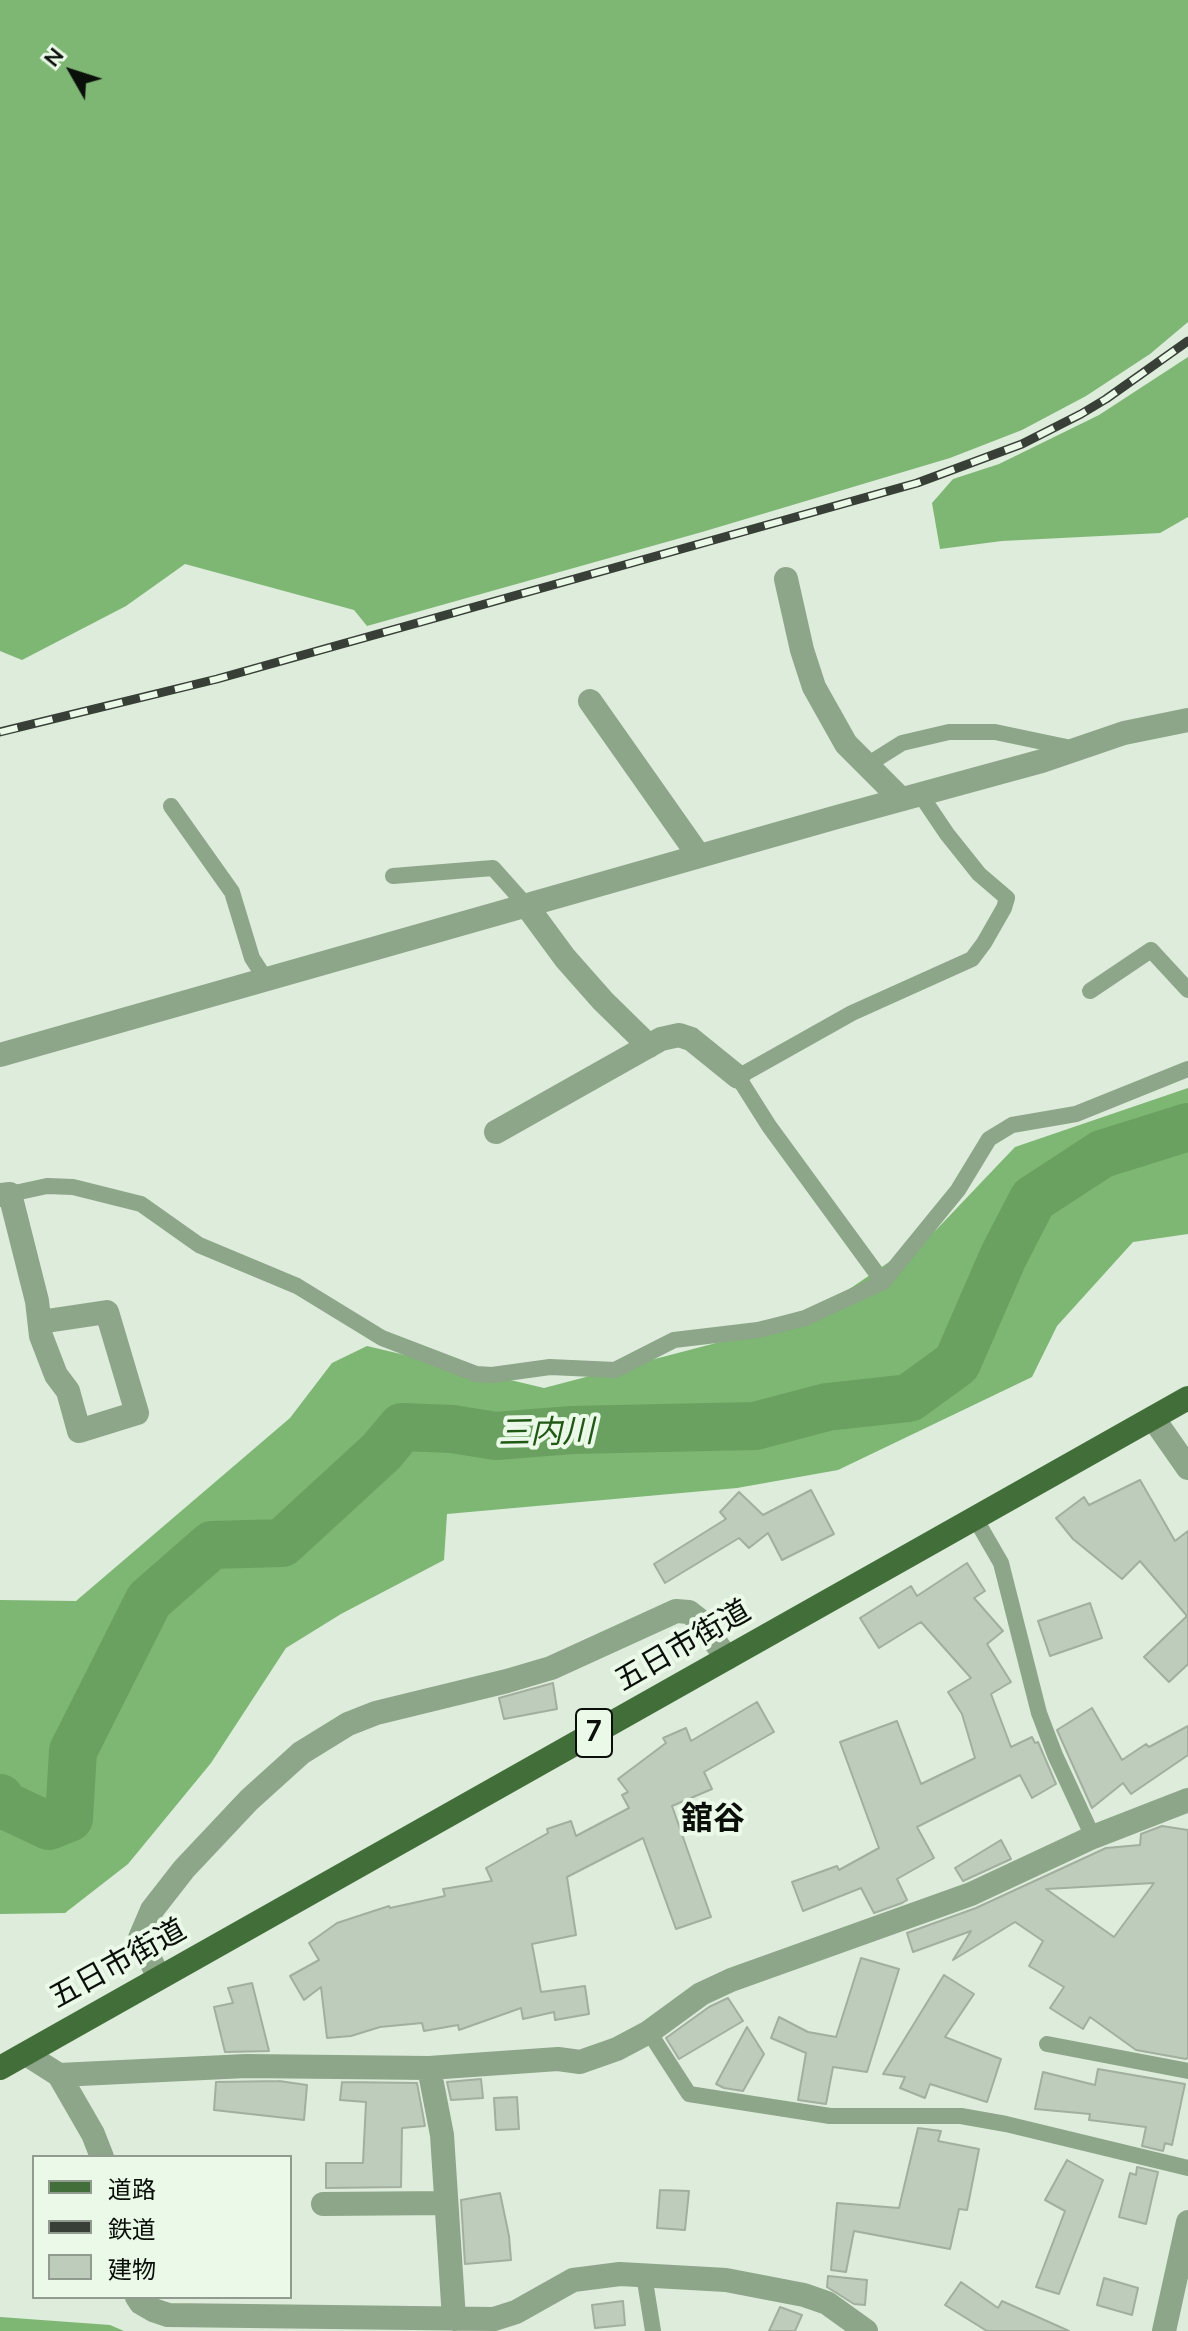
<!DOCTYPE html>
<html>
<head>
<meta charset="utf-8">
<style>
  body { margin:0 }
  #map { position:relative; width:1188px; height:2331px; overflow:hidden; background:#ddecdb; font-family:Mulish,"Noto Sans JP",sans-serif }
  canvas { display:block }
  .legend { position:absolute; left:32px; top:2155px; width:260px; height:144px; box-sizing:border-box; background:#ebf9e8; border:2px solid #919b8f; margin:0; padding:10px 14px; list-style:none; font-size:24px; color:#0a0f0a }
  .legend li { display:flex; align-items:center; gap:16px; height:40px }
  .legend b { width:40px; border:2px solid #919b8f }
  .north { position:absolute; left:32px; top:32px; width:80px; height:80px; -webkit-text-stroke:6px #ebf9e8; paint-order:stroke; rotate:309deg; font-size:22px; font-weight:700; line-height:32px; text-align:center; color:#0a0f0a }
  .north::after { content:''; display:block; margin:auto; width:28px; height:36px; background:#0a0f0a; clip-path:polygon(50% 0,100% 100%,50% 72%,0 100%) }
</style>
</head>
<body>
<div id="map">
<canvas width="1188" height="2331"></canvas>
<ul class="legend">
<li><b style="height:10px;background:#426e39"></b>道路</li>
<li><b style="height:10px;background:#383f37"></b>鉄道</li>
<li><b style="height:22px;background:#beccbb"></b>建物</li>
</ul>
<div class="north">N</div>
</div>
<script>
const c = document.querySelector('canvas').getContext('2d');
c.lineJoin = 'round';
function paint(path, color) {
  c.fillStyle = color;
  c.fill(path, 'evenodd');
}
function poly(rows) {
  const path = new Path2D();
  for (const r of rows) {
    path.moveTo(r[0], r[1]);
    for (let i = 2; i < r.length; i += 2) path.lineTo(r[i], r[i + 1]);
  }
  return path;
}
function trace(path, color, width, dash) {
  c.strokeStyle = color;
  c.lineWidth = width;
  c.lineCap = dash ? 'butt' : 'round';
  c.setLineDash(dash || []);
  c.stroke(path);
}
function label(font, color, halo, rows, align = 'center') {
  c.font = font + ' Mulish,"Noto Sans JP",sans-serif';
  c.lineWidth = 8;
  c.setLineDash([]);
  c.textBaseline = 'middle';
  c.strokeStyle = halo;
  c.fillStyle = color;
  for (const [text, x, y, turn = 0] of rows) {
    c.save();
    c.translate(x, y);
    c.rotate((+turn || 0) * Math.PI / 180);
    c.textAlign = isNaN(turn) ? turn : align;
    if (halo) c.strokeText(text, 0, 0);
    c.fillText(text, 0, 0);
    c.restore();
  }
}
paint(poly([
  [0,0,1188,0,1188,322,1150,354,1086,396,1022,430,950,458,702,532,367,626,354,610,185,564,126,606,22,660,0,651],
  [1188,357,1188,517,1160,533,1002,541,940,549,932,503,953,479,999,464,1099,415],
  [1188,1088,1188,1234,1133,1242,1057,1326,1032,1377,838,1470,737,1488,447,1514,444,1560,341,1614,286,1648,211,1763,128,1864,65,1913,0,1914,0,1600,76,1601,290,1418,332,1363,367,1346,544,1388,804,1320,936,1230,1015,1147],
  [0,2317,110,2325,124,2331,0,2331]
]), '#7eb674');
trace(poly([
  [0,1798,4,1805,49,1826,69,1818,73,1751,149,1600,212,1545,282,1543,381,1452,402,1427,452,1429,496,1436,572,1430,755,1426,827,1407,909,1398,957,1363,1003,1257,1033,1199,1102,1154,1188,1127]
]), '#6aa160', 48);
const building = poly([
  [1140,1480,1175,1541,1188,1531,1188,1664,1169,1682,1144,1657,1187,1616,1140,1561,1122,1579,1073,1539,1056,1518,1084,1497,1089,1505,1140,1480],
  [811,1490,834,1534,782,1560,768,1533,749,1548,739,1538,665,1583,654,1564,726,1519,720,1512,739,1492,763,1515,811,1490],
  [967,1563,985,1591,974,1598,1003,1631,987,1644,1011,1682,991,1694,1011,1747,1032,1737,1035,1743,1038,1742,1056,1784,1032,1798,1020,1775,917,1827,934,1858,897,1879,907,1900,902,1903,874,1913,861,1888,803,1911,792,1882,837,1866,839,1870,879,1848,840,1742,897,1721,921,1784,975,1758,962,1714,948,1692,971,1678,921,1622,879,1648,860,1618,911,1586,917,1596,967,1563],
  [1090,1603,1102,1638,1050,1656,1038,1621,1090,1603],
  [553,1683,557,1709,504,1719,499,1698,553,1683],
  [757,1702,774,1732,704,1772,712,1789,672,1806,711,1917,676,1929,643,1838,567,1877,576,1935,532,1944,541,1992,585,1986,589,2014,555,2020,554,2012,523,2019,521,2008,459,2030,458,2025,424,2031,422,2023,380,2027,351,2036,327,2038,321,1987,304,2000,290,1976,319,1960,309,1943,337,1923,389,1906,390,1908,445,1896,443,1889,492,1881,486,1868,548,1833,547,1829,571,1821,576,1836,629,1808,622,1795,628,1792,618,1779,666,1743,663,1738,686,1728,691,1741,757,1702],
  [1092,1708,1122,1760,1146,1744,1149,1747,1188,1726,1188,1755,1131,1794,1123,1783,1092,1808,1057,1730,1092,1708],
  [1162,1826,1188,1830,1188,2057,1186,2059,1136,2050,1090,2017,1083,2029,1050,2008,1064,1987,1029,1966,1043,1941,1015,1922,953,1960,971,1931,913,1952,907,1933,976,1908,1106,1848,1140,1845,1141,1834,1162,1826],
  [1154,1883,1114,1937,1046,1889,1154,1883],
  [1001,1840,1011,1859,963,1881,955,1868,1001,1840],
  [861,1958,899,1969,867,2072,833,2067,826,2104,798,2100,806,2053,771,2038,779,2017,808,2032,836,2037,861,1958],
  [944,1975,974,1994,945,2037,1001,2059,987,2102,930,2084,925,2098,900,2088,905,2077,883,2074,944,1975],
  [252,1983,269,2051,225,2052,214,2007,233,2003,228,1988,252,1983],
  [728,1998,743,2021,679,2059,666,2038,709,2007,728,1998],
  [747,2027,764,2054,743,2091,724,2088,716,2084,747,2027],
  [1098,2069,1185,2084,1172,2145,1165,2143,1163,2151,1142,2146,1146,2127,1089,2120,1090,2114,1035,2109,1043,2072,1095,2085,1098,2069],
  [481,2079,483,2098,451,2100,447,2082,481,2079],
  [279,2081,307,2085,304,2120,214,2110,216,2082,279,2081],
  [342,2082,417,2083,425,2126,402,2128,401,2187,326,2188,326,2163,363,2163,366,2102,340,2100,342,2082],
  [517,2097,519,2129,496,2130,494,2098,517,2097],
  [918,2128,941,2131,938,2141,979,2149,967,2210,959,2209,950,2249,854,2231,846,2272,831,2270,837,2203,899,2208,918,2128],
  [1067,2160,1103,2180,1059,2294,1036,2287,1065,2211,1045,2200,1067,2160],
  [1137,2167,1158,2172,1146,2224,1119,2217,1130,2173,1136,2175,1137,2167],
  [660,2190,689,2191,685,2230,657,2228,660,2190],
  [500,2193,509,2236,511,2260,465,2264,461,2200,500,2193],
  [828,2276,867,2280,865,2305,854,2304,827,2287,828,2276],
  [1104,2278,1138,2288,1132,2315,1097,2305,1104,2278],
  [961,2282,998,2308,1002,2301,1069,2331,987,2331,945,2305,961,2282],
  [623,2301,625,2325,595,2328,592,2305,623,2301],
  [780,2307,802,2315,795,2331,769,2331,780,2307]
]);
paint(building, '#beccbb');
trace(building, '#a2af9f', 2);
trace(poly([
  [867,765,902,743,949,732,995,732,1076,749],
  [171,806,232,892,252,958,267,981],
  [393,876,493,868,526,905],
  [1090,991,1151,950,1188,990],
  [10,1194,47,1186,73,1187,141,1204,199,1245,297,1286,382,1338,476,1374,492,1375,550,1367,615,1370,674,1340,758,1330,782,1324,805,1318,883,1282,958,1190,989,1139,1012,1125,1076,1114,1188,1069],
  [883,1282,769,1126,738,1077,852,1013,972,959,984,943,1004,908,1007,898,979,874,947,834,920,794],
  [975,1518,1001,1563,1039,1713,1055,1755,1093,1837],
  [649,2032,689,2094,830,2116,961,2116,1006,2124,1188,2168],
  [1047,2044,1188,2071],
  [644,2275,653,2331]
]), '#8da588', 16);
trace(poly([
  [786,579,802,650,814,687,846,744,901,799],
  [590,701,699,856],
  [526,905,565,958,603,1001,649,1046],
  [0,1055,837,817,1042,761,1124,733,1188,720],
  [496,1132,661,1039,679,1035,691,1039,738,1077],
  [0,1195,10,1194,37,1301,41,1336,56,1375,68,1391,79,1431,137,1413,107,1312,40,1322],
  [1153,1418,1188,1468],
  [159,1978,140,1938,152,1910,184,1869,249,1800,301,1753,348,1724,376,1713,507,1681,551,1668,676,1611,689,1612,698,1619,727,1658],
  [26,2054,59,2075,93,2134,102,2157],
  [429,2068,442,2135,454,2319],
  [59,2075,246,2066,429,2068,558,2059,580,2062,617,2049,649,2032,701,1994,731,1980,971,1894,1093,1837,1188,1800],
  [323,2204,446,2203],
  [137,2297,141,2303,153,2310,168,2315,494,2319,516,2312,573,2280,620,2274,726,2280,804,2295,827,2303,866,2331],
  [1164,2331,1188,2222]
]), '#8da588', 24);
trace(poly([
  [0,2068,1188,1398]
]), '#426e39', 24);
const rail = poly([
  [0,732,217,679,917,483,1022,444,1081,414,1106,399,1188,341]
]);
trace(rail, '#383f37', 9);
trace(rail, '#ebf9e8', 6, [18]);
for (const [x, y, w] of [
  [594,1733,36]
]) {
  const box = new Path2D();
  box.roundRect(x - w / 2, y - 24, w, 48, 6);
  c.fillStyle = '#ebf9e8';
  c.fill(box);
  trace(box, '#0a0f0a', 2);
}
label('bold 28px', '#0a0f0a', null, [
  ["7",594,1733]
]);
label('30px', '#0a0f0a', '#ebf9e8', [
  ["五日市街道",683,1646,-30],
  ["五日市街道",118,1964,-29]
]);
label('italic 32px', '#215816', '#ebf9e8', [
  ["三内川",546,1433,-1]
]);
label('bold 32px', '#0a0f0a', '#ebf9e8', [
  ["舘谷",713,1819]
]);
</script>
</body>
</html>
